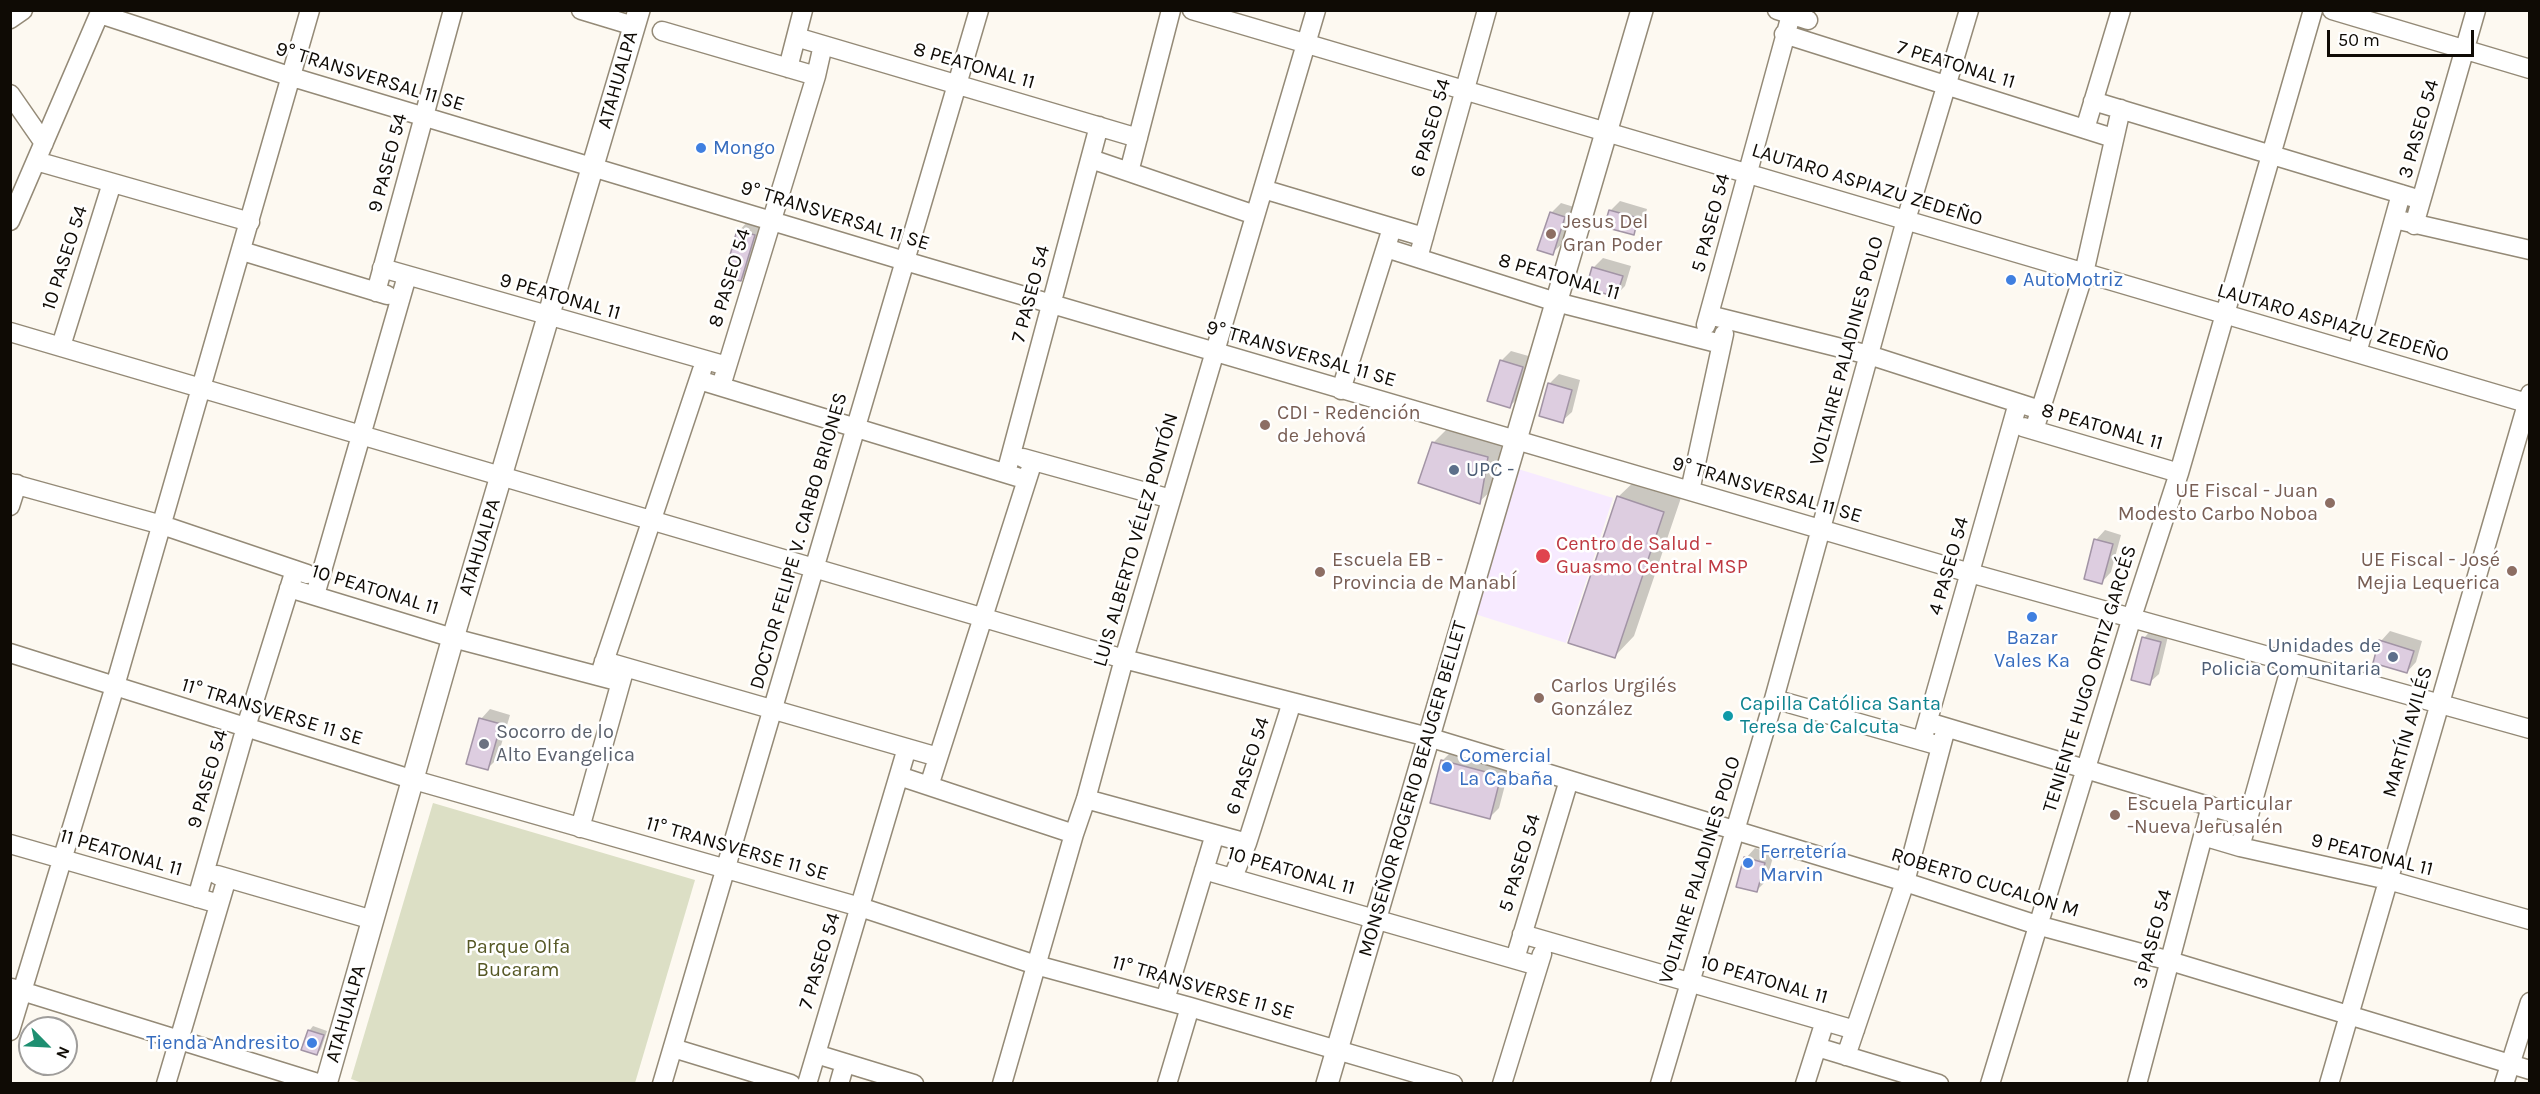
<!DOCTYPE html>
<html>
<head>
<meta charset="utf-8">
<style>
  body { margin:0 }
  #map { position:relative; width:2540px; height:1094px; overflow:hidden; background:#fdf9f1; font-family:Karla,sans-serif }
  canvas { display:block }
  .frame { position:absolute; inset:0; border:12px solid #0f0b05; pointer-events:none }
  .north { position:absolute; left:18px; top:1016px; width:60px; height:60px; box-sizing:border-box; background:#fff; border:2px solid #9f9d9b; border-radius:50%; rotate:114deg; font-size:16px; font-weight:700; line-height:24px; text-align:center; color:#0f0b05 }
  .north::after { content:''; display:block; margin:auto; width:21px; height:27px; background:#1e8f71; clip-path:polygon(50% 0,100% 100%,50% 72%,0 100%) }
  .scale { position:absolute; left:2327px; top:30px; width:147px; height:27px; box-sizing:border-box; border:3px solid #0f0b05; border-top:0; padding-left:8px; font-size:18px; line-height:21px; white-space:nowrap; color:#0f0b05; -webkit-text-stroke:4px #fff; paint-order:stroke }
</style>
</head>
<body>
<div id="map">
<canvas width="2540" height="1094"></canvas>
<div class="frame"></div>
<div class="north">N</div>
<div class="scale">50 m</div>
</div>
<script>
const c = document.querySelector('canvas').getContext('2d');
c.lineJoin = 'round';
function paint(path, color) {
  c.fillStyle = color;
  c.fill(path, 'evenodd');
}
function poly(rows) {
  const path = new Path2D();
  for (const r of rows) {
    path.moveTo(r[0], r[1]);
    for (let i = 2; i < r.length; i += 2) path.lineTo(r[i], r[i + 1]);
  }
  return path;
}
function trace(path, color, width, dash) {
  c.strokeStyle = color;
  c.lineWidth = width;
  c.lineCap = dash ? 'butt' : 'round';
  c.setLineDash(dash || []);
  c.stroke(path);
}
function label(font, color, halo, rows, align = 'center') {
  c.font = font + ' Karla,sans-serif';
  c.lineWidth = 5;
  c.setLineDash([]);
  c.textBaseline = 'middle';
  c.strokeStyle = halo;
  c.fillStyle = color;
  for (const [text, x, y, turn = 0] of rows) {
    c.save();
    c.translate(x, y);
    c.rotate((+turn || 0) * Math.PI / 180);
    c.textAlign = isNaN(turn) ? turn : align;
    if (halo) c.strokeText(text, 0, 0);
    c.fillText(text, 0, 0);
    c.restore();
  }
}
paint(poly([
  [1518,469,1613,498,1566,643,1475,614]
]), '#f7eaff');
paint(poly([
  [433,803,695,880,635,1083,365,1084,351,1079]
]), '#dcdfc5');
paint(poly([
  [1620,201,1647,209,1643,224,1633,233,1610,211],
  [1561,203,1574,207,1562,244,1552,253,1551,213],
  [748,221,764,226,750,270,741,280,739,231],
  [1603,258,1631,266,1625,286,1616,295,1593,268],
  [1511,351,1532,357,1519,397,1509,407,1489,400,1502,360],
  [1559,374,1580,380,1572,412,1562,421,1549,384],
  [1448,428,1502,442,1494,488,1479,502,1433,443],
  [1638,478,1683,492,1634,636,1615,656,1618,497],
  [2105,530,2121,535,2111,572,2102,582,2096,540],
  [2153,628,2169,632,2159,674,2149,683,2144,638],
  [2390,631,2422,641,2416,662,2407,672,2381,641],
  [490,709,510,715,497,759,487,769,481,719],
  [1452,751,1510,766,1499,808,1490,817,1442,761],
  [1755,848,1774,854,1766,881,1756,891,1746,858],
  [313,1026,327,1031,321,1049,317,1054,309,1031]
]), '#0003');
const building = poly([
  [1609,210,1638,218,1634,235,1604,227,1609,210],
  [1550,212,1565,217,1553,255,1537,250,1550,212],
  [737,230,755,235,741,281,724,277,737,230],
  [1592,267,1623,276,1616,297,1586,288,1592,267],
  [1500,360,1523,367,1510,408,1487,401,1500,360],
  [1548,383,1572,390,1563,423,1539,416,1548,383],
  [1432,442,1488,457,1480,504,1418,483,1432,442],
  [1617,496,1664,512,1615,658,1568,643,1617,496],
  [2094,539,2113,544,2102,584,2084,579,2094,539],
  [2142,637,2161,642,2150,685,2131,680,2142,637],
  [2379,640,2414,651,2407,673,2373,663,2379,640],
  [479,718,501,724,488,770,466,764,479,718],
  [1441,760,1501,776,1490,819,1430,803,1441,760],
  [1744,857,1765,863,1757,892,1736,887,1744,857],
  [308,1030,324,1035,317,1055,301,1050,308,1030]
]);
paint(building, '#ddcde0');
trace(building, '#a294a5', 1.5);
const minor = poly([
  [581,10,624,23],
  [1192,10,2530,404],
  [1777,10,1808,20],
  [2332,10,2530,69],
  [100,14,292,77,905,261,1970,573,2530,729],
  [10,19,23,10],
  [662,31,816,76],
  [1784,34,2113,138],
  [796,37,1138,138],
  [788,68,803,10],
  [10,94,44,143],
  [2093,101,2421,200],
  [2085,129,2121,10],
  [1091,159,1255,215],
  [36,161,250,222],
  [1129,172,1171,10],
  [1263,189,1424,237],
  [10,221,101,10],
  [2403,221,2530,250],
  [2414,225,2476,10],
  [1386,248,1556,302,1721,344],
  [242,251,387,295],
  [1418,258,1487,10],
  [382,268,727,366],
  [376,292,453,10],
  [1709,315,1869,355,2040,410],
  [1706,325,1791,15],
  [10,332,1124,659,1428,737,1905,882,2037,925,2170,961,2530,1070],
  [61,346,112,183],
  [2357,353,2401,194],
  [699,380,1027,480],
  [721,386,816,76,823,45],
  [1341,390,1392,228],
  [2023,427,2179,473],
  [2034,430,2084,273,2121,109],
  [1023,458,1171,499],
  [1006,473,1099,126],
  [10,483,162,525,307,574],
  [1690,491,1724,334],
  [10,506,17,484],
  [289,588,453,638,621,682],
  [315,595,407,276],
  [10,653,414,780,860,907,1036,965,1190,1007,1453,1084],
  [604,661,938,757],
  [601,671,702,370],
  [1774,699,1933,744],
  [1935,724,2249,818],
  [1922,741,2018,403],
  [899,776,1074,834],
  [929,786,1033,461],
  [1086,799,1247,843],
  [580,828,624,671],
  [2203,836,2240,847,2388,880,2530,920],
  [10,844,219,904],
  [2240,847,2292,662],
  [1204,870,1538,966],
  [217,875,373,920],
  [1233,877,1247,843,1292,702],
  [197,898,246,727,295,570],
  [1522,934,1855,1030],
  [1515,959,1569,780],
  [12,988,321,1084],
  [1165,1000,1215,834],
  [10,1031,115,686,310,10],
  [1817,1047,1939,1084],
  [673,1048,791,1084],
  [816,1054,914,1084],
  [1846,1056,1905,882,1946,728],
  [166,1084,227,878],
  [662,1084,979,10],
  [807,1084,907,748],
  [839,1084,845,1063],
  [1002,1084,1074,834,1086,799,1124,659,1316,10],
  [1167,1084,1190,1007],
  [1502,1084,1542,954],
  [1660,1084,1774,699,1906,220,1969,10],
  [1805,1084,1825,1021],
  [1990,1084,2132,617,2179,473,2313,10],
  [2137,1084,2211,806],
  [2329,1084,2530,394],
  [2504,1084,2530,1002]
]);
const tertiary = poly([
  [326,1084,453,638,639,10],
  [1327,1084,1642,10]
]);
trace(minor, '#948a77', 21);
trace(tertiary, '#948a77', 24);
trace(minor, '#fff', 18);
trace(tertiary, '#fff', 21);
for (const [x, y, r, color] of [
  [701,148,6,"#3f7fe0"],
  [1551,234,6,"#8d6e63"],
  [2011,280,6,"#3f7fe0"],
  [1265,425,6,"#8d6e63"],
  [1454,470,6,"#5c6f8a"],
  [2330,503,6,"#8d6e63"],
  [1543,556,8,"#e0444e"],
  [2512,571,6,"#8d6e63"],
  [1320,572,6,"#8d6e63"],
  [2032,617,6,"#3f7fe0"],
  [2393,657,6,"#5c6f8a"],
  [1539,698,6,"#8d6e63"],
  [1728,716,6,"#0f9aa8"],
  [484,744,6,"#6b7280"],
  [1447,767,6,"#3f7fe0"],
  [2115,815,6,"#8d6e63"],
  [1748,863,6,"#3f7fe0"],
  [312,1043,6,"#3f7fe0"]
]) {
  const dot = new Path2D();
  dot.arc(x, y, r, 0, 2 * Math.PI);
  c.fillStyle = color;
  c.fill(dot);
  trace(dot, '#fff', 2);
}
label('20px', '#0f0b05', '#fff', [
  ["7 PEATONAL 11",1956,65,17],
  ["8 PEATONAL 11",974,66,16],
  ["9° TRANSVERSAL 11 SE",370,77,17],
  ["ATAHUALPA",618,80,-74],
  ["6 PASEO 54",1431,128,-74],
  ["3 PASEO 54",2419,129,-74],
  ["9 PASEO 54",388,163,-75],
  ["LAUTARO ASPIAZU ZEDEÑO",1867,185,17],
  ["9° TRANSVERSAL 11 SE",835,216,17],
  ["5 PASEO 54",1711,223,-75],
  ["10 PASEO 54",65,258,-72],
  ["8 PEATONAL 11",1559,277,16],
  ["8 PASEO 54",730,278,-73],
  ["7 PASEO 54",1031,294,-75],
  ["9 PEATONAL 11",560,297,16],
  ["LAUTARO ASPIAZU ZEDEÑO",2333,323,16],
  ["VOLTAIRE PALADINES POLO",1847,351,-75],
  ["9° TRANSVERSAL 11 SE",1301,354,16],
  ["8 PEATONAL 11",2102,427,16],
  ["9° TRANSVERSAL 11 SE",1767,490,16],
  ["LUIS ALBERTO VÉLEZ PONTÓN",1136,540,-74],
  ["DOCTOR FELIPE V. CARBO BRIONES",799,541,-74],
  ["ATAHUALPA",480,547,-73],
  ["4 PASEO 54",1949,566,-74],
  ["10 PEATONAL 11",375,590,17],
  ["TENIENTE HUGO ORTIZ GARCÉS",2090,679,-73],
  ["11° TRANSVERSE 11 SE",272,712,17],
  ["MARTÍN AVILÉS",2408,732,-74],
  ["6 PASEO 54",1248,766,-72],
  ["9 PASEO 54",208,779,-74],
  ["MONSEÑOR ROGERIO BEAUGER BELLET",1413,789,-74],
  ["11° TRANSVERSE 11 SE",737,849,16],
  ["11 PEATONAL 11",121,853,16],
  ["9 PEATONAL 11",2372,855,14],
  ["5 PASEO 54",1520,863,-73],
  ["VOLTAIRE PALADINES POLO",1700,870,-73],
  ["10 PEATONAL 11",1291,871,16],
  ["ROBERTO CUCALON M",1985,883,17],
  ["3 PASEO 54",2153,939,-75],
  ["7 PASEO 54",820,961,-73],
  ["10 PEATONAL 11",1764,980,16],
  ["11° TRANSVERSE 11 SE",1203,988,16],
  ["ATAHUALPA",346,1014,-74]
]);
label('20px', '#366cbe', '#fff', [
  ["Mongo",713,148],
  ["AutoMotriz",2023,280],
  ["Bazar",2032,638,"center"],
  ["Vales Ka",2032,661,"center"],
  ["Comercial",1459,756],
  ["La Cabaña",1459,779],
  ["Ferretería",1760,852],
  ["Marvin",1760,875],
  ["Tienda Andresito",300,1043,"right"]
], 'left');
label('20px', '#785e54', '#fff', [
  ["Jesus Del",1563,222],
  ["Gran Poder",1563,245],
  ["CDI - Redención",1277,413],
  ["de Jehová",1277,436],
  ["UE Fiscal - Juan",2318,491,"right"],
  ["Modesto Carbo Noboa",2318,514,"right"],
  ["Escuela EB -",1332,560],
  ["Provincia de ManabÍ",1332,583],
  ["UE Fiscal - José",2500,560,"right"],
  ["Mejia Lequerica",2500,583,"right"],
  ["Carlos Urgilés",1551,686],
  ["González",1551,709],
  ["Escuela Particular",2127,804],
  ["-Nueva Jerusalén",2127,827]
], 'left');
label('20px', '#4e5e75', '#fff', [
  ["UPC -",1466,470],
  ["Unidades de",2381,646,"right"],
  ["Policia Comunitaria",2381,669,"right"]
], 'left');
label('20px', '#be3a42', '#fff', [
  ["Centro de Salud -",1556,544],
  ["Guasmo Central MSP",1556,567]
], 'left');
label('20px', '#0d838f', '#fff', [
  ["Capilla Católica Santa",1740,704],
  ["Teresa de Calcuta",1740,727]
], 'left');
label('20px', '#5b616d', '#fff', [
  ["Socorro de lo",496,732],
  ["Alto Evangelica",496,755]
], 'left');
label('20px', '#555724', '#fff', [
  ["Parque Olfa",518,947],
  ["Bucaram",518,970]
]);
</script>
</body>
</html>
